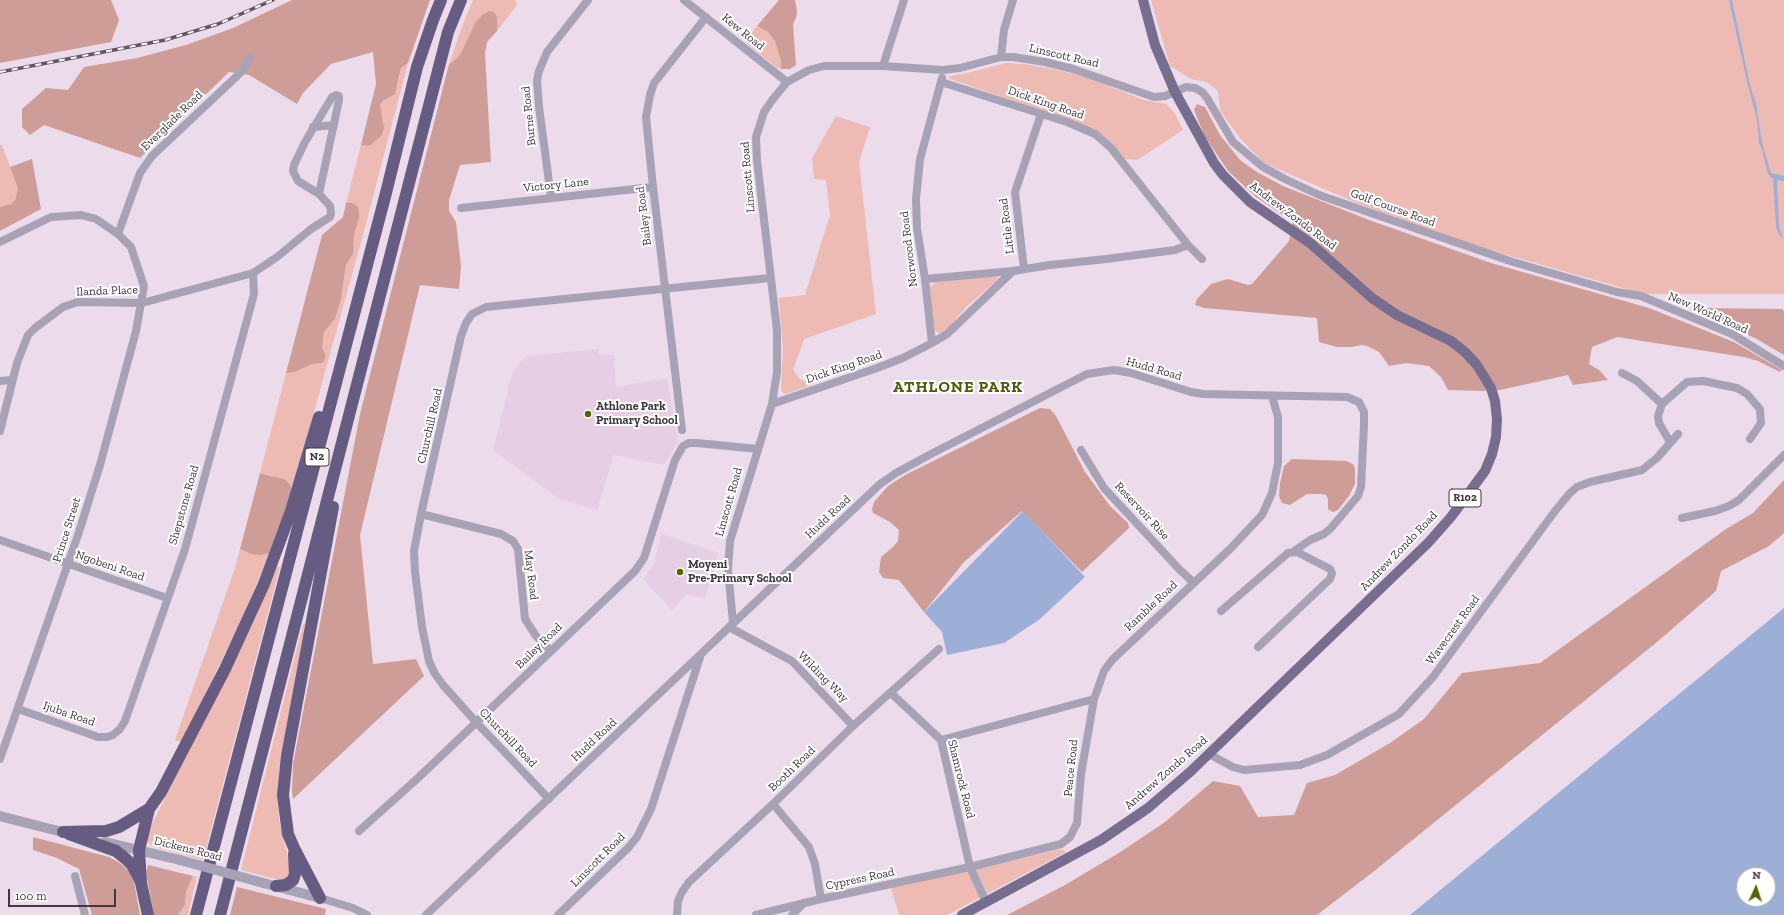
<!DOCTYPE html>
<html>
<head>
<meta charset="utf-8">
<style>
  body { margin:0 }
  #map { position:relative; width:1784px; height:915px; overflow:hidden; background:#ecdbeb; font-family:"Zilla Slab",serif }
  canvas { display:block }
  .north { position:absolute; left:1736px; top:867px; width:40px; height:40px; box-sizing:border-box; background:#fff; border:1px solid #b3b0b3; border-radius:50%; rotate:3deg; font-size:11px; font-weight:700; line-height:16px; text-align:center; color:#403940 }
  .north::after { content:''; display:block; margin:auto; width:14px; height:18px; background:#596403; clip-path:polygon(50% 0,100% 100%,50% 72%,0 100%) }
  .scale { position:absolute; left:8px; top:889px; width:108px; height:18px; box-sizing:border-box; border:2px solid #403940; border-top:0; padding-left:5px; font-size:12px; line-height:14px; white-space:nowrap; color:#403940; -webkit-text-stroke:3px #fff; paint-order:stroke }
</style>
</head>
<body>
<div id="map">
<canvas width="1784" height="915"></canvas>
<div class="north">N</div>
<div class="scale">100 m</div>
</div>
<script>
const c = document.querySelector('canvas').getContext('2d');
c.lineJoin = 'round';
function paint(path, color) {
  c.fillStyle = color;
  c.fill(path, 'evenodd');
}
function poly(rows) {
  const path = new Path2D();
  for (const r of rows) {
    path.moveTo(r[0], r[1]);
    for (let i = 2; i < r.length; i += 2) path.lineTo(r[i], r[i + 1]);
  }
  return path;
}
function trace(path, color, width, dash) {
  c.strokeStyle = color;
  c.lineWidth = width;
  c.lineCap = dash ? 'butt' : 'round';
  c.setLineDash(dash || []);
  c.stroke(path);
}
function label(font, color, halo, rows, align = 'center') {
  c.font = font + ' "Zilla Slab",serif';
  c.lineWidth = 4;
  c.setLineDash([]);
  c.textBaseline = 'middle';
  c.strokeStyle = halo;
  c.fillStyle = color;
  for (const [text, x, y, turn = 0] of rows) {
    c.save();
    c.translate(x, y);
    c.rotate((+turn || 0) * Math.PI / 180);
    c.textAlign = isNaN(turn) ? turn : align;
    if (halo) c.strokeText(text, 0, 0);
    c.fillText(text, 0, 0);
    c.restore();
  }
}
paint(poly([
  [599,349,599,354,614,355,616,387,667,378,678,442,664,465,614,455,597,510,559,499,493,450,512,373,526,356],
  [662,534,718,553,705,599,687,594,672,610,643,579,653,565]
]), '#e6cfe5');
paint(poly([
  [473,0,515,0,517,5,497,31,497,17,482,15,475,23,461,53,456,59,449,64,463,24],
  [1151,0,1784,0,1784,294,1644,294,1472,245,1359,204,1264,163,1241,139,1220,111,1218,91,1207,82,1191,79,1170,66],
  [757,26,768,32,775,41,781,61,781,69,776,67,745,42],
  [408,63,363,235,292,491,272,475,260,473,286,373,295,372,312,364,323,363,326,356,322,347,324,332,335,319,341,299,346,265,353,254,354,234,359,219,352,203,346,203,361,145,368,146,384,127,380,105,383,101,391,97,398,84,401,68],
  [1006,63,1024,64,1053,69,1086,77,1144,100,1166,104,1174,112,1183,130,1137,160,1125,159,1076,122,950,79,949,77,954,75,963,74],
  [836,116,870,127,859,162,876,314,804,339,793,370,800,379,812,385,785,394,782,392,781,388,783,348,779,298,805,295,830,215,826,180,814,179,812,158],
  [0,145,2,145,18,189,15,200,11,204,3,207,0,207],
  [984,276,1000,278,967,306,947,329,941,333,937,332,934,330,929,288,937,281],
  [240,549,251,554,270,553,239,625,181,742,175,740,235,568],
  [277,567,280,567,203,860,152,846,147,841,147,834,253,623],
  [303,624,305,624,279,772,278,796,279,820,291,871,291,874,283,881,241,870],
  [1062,849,1066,852,947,915,899,915,891,888],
  [193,876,197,877,188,915,178,915,185,905,186,892]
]), '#edbbb4');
paint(poly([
  [0,0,111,0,119,20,111,42,0,63],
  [292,0,430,0,408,63,401,68,395,94,383,101,380,105,384,127,382,135,372,144,368,146,361,145,376,84,373,52,331,64,303,93,297,104,249,75,229,72,140,158,44,125,30,135,22,127,22,109,46,88,68,90,84,67,137,58,186,45,233,28],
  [779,0,795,0,797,11,796,18,793,24,796,65,790,69,781,69,781,61,775,41,768,32,757,26],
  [489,11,494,12,497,17,497,31,487,42,485,53,491,162,460,165,449,200,449,211,456,222,461,266,459,289,420,285,360,535,373,664,416,659,424,676,293,799,292,792,293,764,360,414,449,64,456,59,461,53,475,23,482,15],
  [1197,104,1205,107,1220,135,1240,160,1257,172,1283,186,1369,220,1491,263,1649,308,1734,342,1782,370,1780,372,1758,361,1744,357,1617,337,1592,347,1589,364,1599,370,1608,380,1573,385,1568,375,1500,390,1482,391,1448,390,1441,377,1429,366,1406,363,1389,366,1379,352,1367,346,1362,345,1351,347,1337,347,1319,342,1317,318,1204,308,1195,305,1197,299,1211,284,1228,279,1248,285,1252,284,1289,241,1293,222,1256,197,1228,171,1204,135,1194,110],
  [32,159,41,209,0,231,0,207,11,204,15,200,18,189,10,167],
  [346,203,352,203,357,206,359,210,359,219,354,235,353,254,346,265,341,299,335,319,324,332,322,347,326,356,323,363,312,364,295,372,286,373,322,235,343,217],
  [1704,308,1782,309,1784,311,1784,355,1755,338,1711,319],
  [1040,408,1050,409,1056,416,1085,472,1110,506,1128,523,1129,528,1082,572,1022,511,964,562,924,612,899,580,883,578,879,572,881,557,893,547,898,541,899,530,890,522,873,513,872,509,874,502,888,486,905,475],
  [1292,459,1346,461,1353,464,1355,468,1355,484,1349,496,1338,510,1333,512,1329,510,1328,509,1328,499,1326,495,1322,494,1307,494,1290,505,1282,503,1279,496,1280,483,1284,466],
  [260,473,284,479,290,484,292,491,270,553,261,555,251,554,240,549],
  [1784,480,1784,533,1769,546,1721,571,1716,591,1657,642,1373,872,1317,915,1007,915,1065,885,1122,851,1165,822,1213,781,1240,786,1258,817,1294,815,1307,783,1335,775,1390,743,1424,719,1462,673,1540,663,1726,529,1753,513],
  [33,837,109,857,120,863,129,871,134,882,140,915,92,915,79,869,57,858,33,850],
  [148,865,193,876,186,892,185,905,178,915,154,915,146,873],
  [237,887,326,909,325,915,230,915]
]), '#cf9d97');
paint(poly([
  [1729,0,1732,0,1750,85,1756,104,1762,143,1771,173,1784,176,1784,181,1778,180,1777,181,1779,226,1783,238,1780,236,1776,227,1773,179,1768,174,1762,149,1759,143,1757,120,1746,77],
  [1023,511,1085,577,1040,619,1004,643,947,655,942,632,924,612],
  [1784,608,1784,915,1410,915,1540,808],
  [1744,875,1768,875,1768,899,1744,899]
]), '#9eafd7');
trace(poly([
  [684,0,787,82],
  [1001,57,1004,30,1013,0],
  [883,66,904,0],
  [941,82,1067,122,1095,134,1111,148,1188,245,1202,259],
  [313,127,334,125],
  [551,197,539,107,537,80,539,71,547,52,588,0],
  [461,208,653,187],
  [118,234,140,173,152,156,236,77,243,70,250,57],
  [0,242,51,217,81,215,96,219,118,234,131,247,144,286,136,331,100,465,79,532,0,759],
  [1024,269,1015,192,1041,114],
  [925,279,1013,271,1050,265,1106,259,1175,250,1188,245],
  [932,343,925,279,917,228,916,199,920,159,942,78],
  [1622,373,1637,381,1662,404,1658,416,1659,423,1670,442],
  [0,381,12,380],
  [772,404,877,368,903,358,932,343,947,334,1013,271],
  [1662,404,1687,382,1703,381,1737,388,1747,394,1760,409,1761,423,1750,439],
  [682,430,653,187,646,117,650,95,654,83,706,17],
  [0,431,17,363,28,335,35,328,63,307,78,302,142,303,253,273,277,257,311,229,330,217,331,213,330,206,319,194,298,181,293,171,294,165,305,142,332,97,336,95,339,96,339,100,319,194],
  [1081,450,1104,488,1179,569,1194,583],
  [421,514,501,534,513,541,518,549,525,619,536,636,551,651],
  [1682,518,1715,511,1729,506,1739,500,1784,455],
  [0,540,167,598],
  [1221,611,1288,553,1297,552,1330,569,1332,573,1330,579,1258,647],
  [733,623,728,569,730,541,772,404,777,372,777,330,757,160,756,137,764,112,773,99,787,82,809,70,824,66,883,66,943,70,960,68,1001,57,1013,57,1045,62,1073,69,1154,97,1165,96,1186,87,1195,88,1202,92,1207,98,1233,142,1263,167,1285,179,1319,195,1513,262,1617,292,1641,296,1732,334,1784,366],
  [729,627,792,661,853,726],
  [891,693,941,740,970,867,986,902],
  [18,709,98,737,107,737,113,735,120,729,125,721,185,549,197,505,254,294,253,273],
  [941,740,1094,699,1104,671,1112,660,1230,549,1262,515,1272,493,1278,463,1278,417,1272,396],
  [1209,754,1233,767,1244,770,1300,765,1327,755,1399,714,1433,677,1555,511,1570,493,1577,487,1590,482,1642,470,1657,458,1678,434],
  [549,799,476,722,443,685,435,674,429,661,422,627,415,572,414,551,421,514,461,336,466,323,472,314,486,307,770,278],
  [773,804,809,847,815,864,821,899],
  [359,831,418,778,635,571,644,558,675,460,683,446,689,443,697,443,758,449],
  [75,876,85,915],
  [320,898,353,908,367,915],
  [426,915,880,484,896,473,931,454,1087,374,1114,370,1131,373,1191,392,1203,394,1347,397,1359,402,1364,412,1364,424,1361,487,1358,496,1331,528,1324,534,1310,540,1293,552],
  [558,915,628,848,637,837,651,809,700,657],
  [677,915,678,901,682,892,689,882,773,804,853,726,939,649],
  [756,915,821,899,970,867,1061,844,1070,837,1077,823,1081,774,1094,699],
  [792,915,804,903]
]), '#a7a2b5', 8);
trace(poly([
  [0,816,70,834],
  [105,842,180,860],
  [256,881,320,898]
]), '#a7a2b5', 10);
trace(poly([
  [962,915,1101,840,1148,808,1190,772,1428,543,1451,517,1485,471,1492,454,1496,437,1497,419,1495,401,1491,388,1477,365,1465,352,1451,341,1397,315,1372,298,1310,243,1250,202,1223,175,1214,163,1175,92,1155,45,1143,0]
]), '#776e8f', 10);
trace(poly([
  [63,832,106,831,119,827,149,809,161,792,225,669,264,584,291,511,319,417],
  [69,834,116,851,126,859,132,865,140,880],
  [276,886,286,885,293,880,295,874,294,854],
  [320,898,294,848,288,834,283,795,287,756,333,507],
  [148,915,141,883,139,850,149,809],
  [196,915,386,193,417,67,433,20,441,0],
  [220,915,448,32,461,0]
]), '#665b81', 12);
const rail = poly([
  [0,72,165,40,218,24,273,0]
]);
trace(rail, '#60575f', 3.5);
trace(rail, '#fff', 2, [6]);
trace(poly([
  [180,860,256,881]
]), '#a7a2b5', 10);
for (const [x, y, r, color] of [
  [588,414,4,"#596403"],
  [680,572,4,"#596403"]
]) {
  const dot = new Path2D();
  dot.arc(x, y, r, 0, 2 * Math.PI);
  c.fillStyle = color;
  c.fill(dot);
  trace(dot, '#fff', 1.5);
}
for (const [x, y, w] of [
  [317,457,24],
  [1465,498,32]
]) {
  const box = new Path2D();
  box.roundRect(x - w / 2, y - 9, w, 18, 3);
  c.fillStyle = '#fff';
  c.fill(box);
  trace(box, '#403940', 1);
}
label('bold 11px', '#403940', null, [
  ["N2",317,457],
  ["R102",1465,498]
]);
label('12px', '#403940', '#fff', [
  ["Kew Road",743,32,39],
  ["Linscott Road",1064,56,13],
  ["Dick King Road",1046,103,19],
  ["Burne Road",529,116,-96],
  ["Everglade Road",172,121,-44],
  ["Linscott Road",748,177,-95],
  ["Victory Lane",556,185,-6],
  ["Golf Course Road",1393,208,20],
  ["Bailey Road",644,216,-97],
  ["Andrew Zondo Road",1293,216,37],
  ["Little Road",1007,226,-97],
  ["Norwood Road",909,249,-97],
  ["Ilanda Place",107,291,-2],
  ["New World Road",1708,313,24],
  ["Dick King Road",844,367,-19],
  ["Hudd Road",1154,369,16],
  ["Churchill Road",430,426,-77],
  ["Linscott Road",729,502,-74],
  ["Shepstone Road",184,505,-74],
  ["Reservoir Rise",1142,511,47],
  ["Hudd Road",828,517,-43],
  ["Prince Street",67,530,-72],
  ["Andrew Zondo Road",1399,551,-46],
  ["Ngobeni Road",110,566,19],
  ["May Road",531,575,83],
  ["Ramble Road",1151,606,-43],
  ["Wavecrest Road",1453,630,-54],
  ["Bailey Road",539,646,-44],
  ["Wilding Way",823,677,45],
  ["Ijuba Road",69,714,19],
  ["Churchill Road",508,738,46],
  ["Hudd Road",594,740,-43],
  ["Peace Road",1071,768,-84],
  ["Booth Road",792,769,-44],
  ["Andrew Zondo Road",1166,773,-41],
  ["Shamrock Road",961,779,76],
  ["Dickens Road",188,849,14],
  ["Linscott Road",598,860,-45],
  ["Cypress Road",860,879,-12]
]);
label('bold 12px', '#403940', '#fff', [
  ["Athlone Park",596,407],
  ["Primary School",596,421],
  ["Moyeni",688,565],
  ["Pre-Primary School",688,579]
], 'left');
c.letterSpacing = '1px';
label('bold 16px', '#525c07', '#fff', [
  ["ATHLONE PARK",958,387]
]);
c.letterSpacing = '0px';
</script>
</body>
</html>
